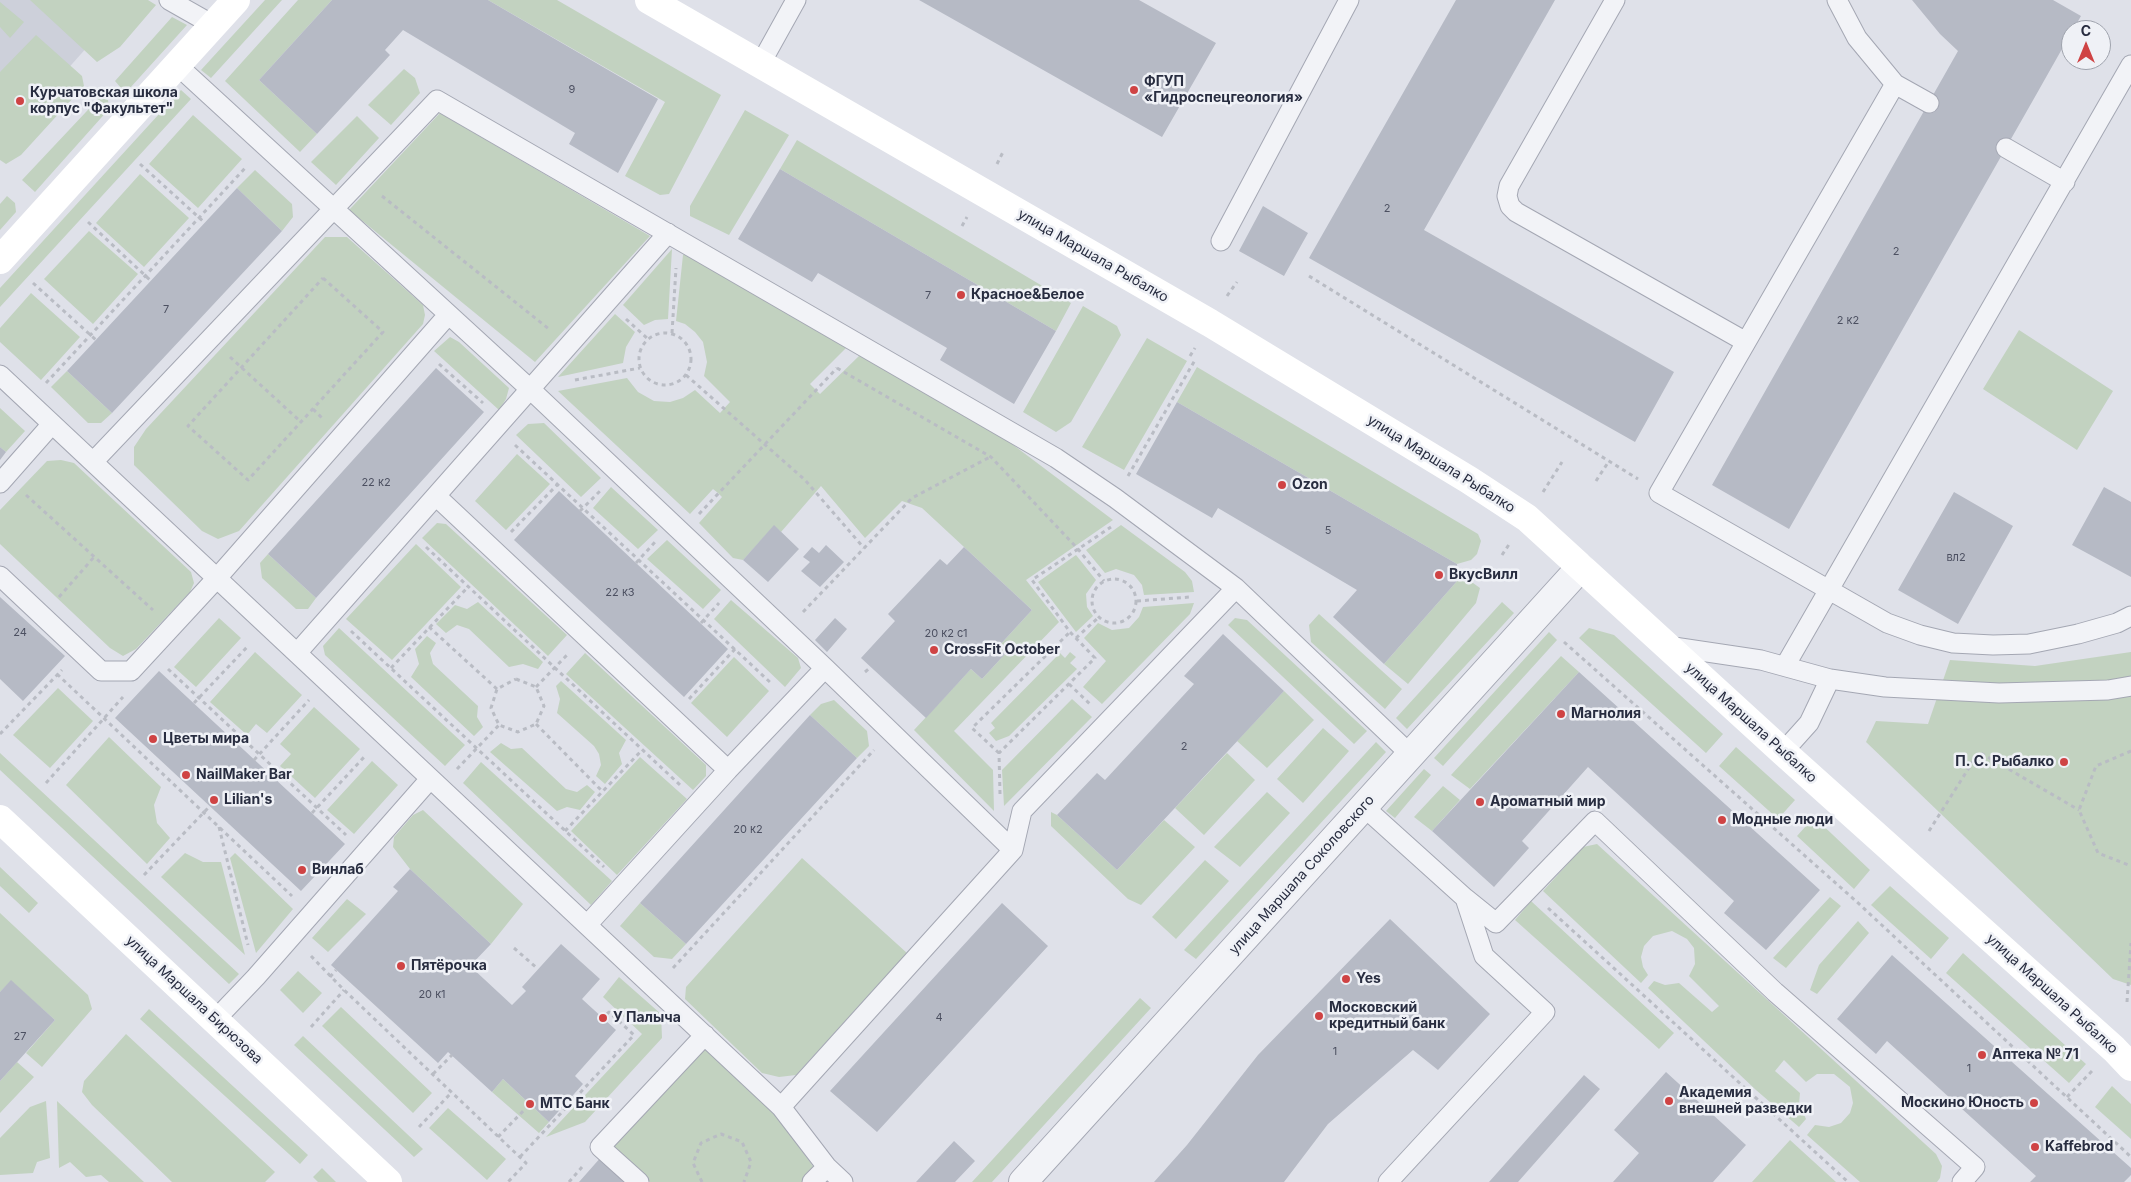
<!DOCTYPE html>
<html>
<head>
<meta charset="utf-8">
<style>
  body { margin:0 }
  #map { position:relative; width:2131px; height:1182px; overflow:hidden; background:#dfe1e9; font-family:Inter,sans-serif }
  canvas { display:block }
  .north { position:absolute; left:2061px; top:20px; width:50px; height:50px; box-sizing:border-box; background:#eff1f6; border:1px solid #9fa3ad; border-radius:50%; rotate:0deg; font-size:14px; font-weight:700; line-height:20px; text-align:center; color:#282d40 }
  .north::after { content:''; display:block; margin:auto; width:18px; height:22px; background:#cf4344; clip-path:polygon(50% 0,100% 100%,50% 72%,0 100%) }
</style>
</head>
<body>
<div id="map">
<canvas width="2131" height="1182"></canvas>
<div class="north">С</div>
</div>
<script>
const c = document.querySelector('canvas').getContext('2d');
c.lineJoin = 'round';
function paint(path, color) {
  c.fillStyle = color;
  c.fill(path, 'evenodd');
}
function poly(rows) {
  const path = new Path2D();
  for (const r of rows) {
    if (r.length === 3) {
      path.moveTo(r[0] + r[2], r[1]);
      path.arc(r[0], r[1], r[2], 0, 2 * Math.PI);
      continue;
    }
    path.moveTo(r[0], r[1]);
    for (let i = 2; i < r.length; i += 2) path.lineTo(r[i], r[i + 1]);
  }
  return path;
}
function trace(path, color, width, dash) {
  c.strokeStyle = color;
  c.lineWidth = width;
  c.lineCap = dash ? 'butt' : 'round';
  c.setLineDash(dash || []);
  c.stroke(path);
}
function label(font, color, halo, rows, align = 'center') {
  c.font = font + ' Inter,sans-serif';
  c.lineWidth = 5;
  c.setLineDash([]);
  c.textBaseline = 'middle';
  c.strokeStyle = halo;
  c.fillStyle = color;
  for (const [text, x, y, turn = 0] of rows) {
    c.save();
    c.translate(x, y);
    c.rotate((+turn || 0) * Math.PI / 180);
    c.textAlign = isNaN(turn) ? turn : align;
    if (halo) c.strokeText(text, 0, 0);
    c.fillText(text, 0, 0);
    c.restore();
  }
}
paint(poly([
  [0,0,129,0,0,145]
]), '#cdd0da');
paint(poly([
  [30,0,148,0,156,5,120,47,97,62],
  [265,0,282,0,211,78,201,70],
  [298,0,332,0,259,80,317,134,300,152,225,81],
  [488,0,557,0,721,95,669,194,660,195,625,176,665,102],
  [0,2,24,22,10,38,0,27],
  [172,17,187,25,130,88,121,88,115,81],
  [36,35,82,76,84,86,21,155,6,164,0,160,0,72],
  [404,69,415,78,420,93,391,125,368,105],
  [181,90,191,99,0,307,0,288],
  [101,96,108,100,109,109,35,192,22,180],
  [745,110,789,135,729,235,690,216,690,206],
  [440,113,650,236,535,362,349,210],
  [193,115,242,159,198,208,149,164],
  [357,116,379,138,336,185,311,162],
  [797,140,1071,303,1056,331,780,169],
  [255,170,292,204,293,217,282,231,237,188],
  [140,174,189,218,144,267,96,223],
  [7,196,15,203,16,212,0,230,0,204],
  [89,231,138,274,93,324,44,279],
  [325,237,347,237,423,305,425,315,423,324,239,531,218,539,202,531,134,465,134,447,146,429],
  [672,249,668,319,655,320,644,325,623,305],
  [687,252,847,347,810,384,820,394,860,355,1004,438,1113,520,1026,580,1059,622,954,731,993,770,994,811,914,730,971,669,982,679,1005,654,998,647,1032,610,922,508,902,501,865,538,821,486,781,532,774,526,743,560,733,558,699,523,722,497,718,493,713,489,690,514,558,391,627,378,638,392,654,401,670,402,683,398,695,390,720,413,730,402,704,376,707,362,703,342,695,332,685,324,676,321,683,255],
  [31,293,80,337,41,380,0,342,0,328],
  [1083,306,1117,326,1121,335,1071,422,1056,432,1023,412],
  [615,314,635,332,626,347,623,363,558,377],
  [2019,330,2113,391,2077,450,1983,389],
  [450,337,459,342,509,388,506,399,499,410,434,351],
  [1147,338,1187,361,1124,470,1082,447],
  [1197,367,1478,534,1481,541,1477,554,1471,560,1457,564,1177,402],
  [67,371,112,413,101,423,88,423,51,387],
  [0,408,25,431,6,452,0,447],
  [544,423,601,478,581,497,516,435,528,424],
  [517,454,550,484,506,530,475,501],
  [61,460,74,463,191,572,194,583,190,592,136,649,123,656,110,648,0,544,0,510,47,461],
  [611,487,658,530,638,549,593,508],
  [437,523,446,524,567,635,548,656,422,538],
  [1121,525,1185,572,1192,581,1194,592,1144,595,1142,585,1134,575,1116,569,1105,573,1086,550],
  [667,540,721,590,703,609,647,559],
  [416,544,461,587,392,660,346,619],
  [268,554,316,598,308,609,296,609,262,578,260,563],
  [1076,555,1096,580,1086,594,1087,607,1093,616,1076,632,1038,582],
  [1458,580,1473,583,1480,588,1476,603,1408,684,1384,664],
  [731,600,798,658,801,668,785,687,714,619],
  [478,602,543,662,538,669,523,664,509,667,469,629,457,625,446,633,436,624,455,605,467,609],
  [1502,602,1514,613,1407,729,1396,718],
  [1194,603,1190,614,1102,704,1083,687,1106,661,1084,638,1098,623,1112,630,1129,628,1139,617,1143,607],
  [1319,614,1402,689,1385,709,1311,642,1309,625],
  [219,618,241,638,196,687,174,667],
  [1235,618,1247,620,1367,731,1354,744,1228,625],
  [339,628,465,745,445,766,325,655,323,646],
  [1589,628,1614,635,1723,734,1706,753,1579,638],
  [1549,632,1557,640,1443,766,1434,758],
  [427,636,436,643,430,653,433,664,478,706,477,717,483,727,474,736,411,677,419,664,415,649],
  [255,652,302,695,267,733,256,724,247,735,210,702],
  [1070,652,1076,657,1070,663,1077,669,1009,736,996,741,989,733,995,728,991,723,1060,653,1065,658],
  [2131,652,2131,985,2113,979,1866,742,1876,721,1928,724,1950,660,2035,666],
  [585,653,706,765,706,776,693,790,566,674],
  [1561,656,1579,672,1470,789,1451,775],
  [734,657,769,691,727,737,691,703],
  [561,681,626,740,619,753,622,764,605,784,596,776,601,765,599,754,594,746,557,713,560,699,556,686],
  [58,688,93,721,50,768,13,735],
  [1284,691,1314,720,1267,768,1237,741],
  [1072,699,1092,717,1004,806,1002,770],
  [834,700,867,731,869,746,857,758,810,715,821,704],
  [314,707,360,749,315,798,280,766,291,754,280,744],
  [1323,728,1349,751,1303,803,1277,779],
  [109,737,161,787,154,805,157,823,170,838,147,864,66,785],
  [1376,742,1386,752,1196,959,1184,950],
  [501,743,511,749,522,748,566,789,577,792,587,785,595,792,580,810,567,807,557,811,490,752],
  [1736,747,1795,800,1778,819,1719,766],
  [0,753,239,974,229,984,0,770],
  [1227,753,1255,780,1204,835,1175,808],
  [640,757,687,799,617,875,571,831],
  [372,761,398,785,354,834,327,810],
  [481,762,612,881,591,905,463,783],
  [1424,769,1431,775,1395,818,1386,811],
  [1443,786,1460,800,1432,831,1414,817],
  [1267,792,1290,813,1240,867,1214,847],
  [423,810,523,904,491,944,410,869,393,847,394,837,413,815],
  [1051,812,1057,815,1117,870,1164,820,1195,847,1141,905,1128,899,1051,826],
  [1814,817,1870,870,1854,889,1797,836],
  [1597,844,1936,1154,1942,1166,1940,1178,1937,1182,1860,1182,1807,1135,1815,1125,1829,1127,1841,1123,1850,1113,1853,1103,1850,1087,1834,1074,1817,1074,1806,1082,1784,1060,1775,1071,1800,1093,1799,1104,1806,1119,1799,1127,1756,1090,1648,988,1654,981,1665,985,1679,983,1712,1012,1719,1006,1689,976,1695,964,1694,948,1687,939,1672,931,1653,936,1644,946,1641,957,1643,967,1648,975,1641,983,1543,891,1583,847],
  [185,853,203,862,221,862,245,955,161,877],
  [235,853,293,909,256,953,230,858],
  [802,858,907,953,796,1075,779,1077,762,1073,685,999,686,987],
  [1205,860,1229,881,1176,939,1152,917],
  [0,867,38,903,29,913,0,886],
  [1890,886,1949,938,1931,959,1871,905],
  [1830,897,1841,906,1786,968,1773,958],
  [347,899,366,914,328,952,312,938],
  [1531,901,1674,1033,1659,1049,1515,920],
  [640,903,686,944,672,959,654,957,620,926],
  [0,913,88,995,92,1009,42,1067,26,1053,55,1020,11,981,0,992],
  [1858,921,1869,933,1817,994,1810,990,1819,965],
  [1963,953,2086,1064,2069,1083,1946,973],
  [298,971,322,993,303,1013,280,990],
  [619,977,661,1014,662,1038,585,1122,546,1137,642,1034,603,997],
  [1140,998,1151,1008,992,1182,972,1182],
  [341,1007,432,1093,413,1113,322,1026],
  [149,1009,308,1155,300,1164,140,1019],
  [126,1034,275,1172,265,1182,172,1182,92,1105,82,1092,84,1081],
  [303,1036,423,1149,414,1157,294,1045],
  [705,1049,775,1113,815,1169,803,1182,650,1182,613,1147],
  [17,1062,34,1077,0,1113,0,1081],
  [503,1079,549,1122,539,1133,492,1092],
  [2112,1086,2131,1104,2131,1139,2095,1107],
  [46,1101,50,1158,37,1162,33,1173,0,1175,0,1138,30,1107],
  [57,1101,144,1182,109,1182,101,1175,86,1177,70,1162,59,1168],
  [448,1108,506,1159,487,1180,429,1128],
  [1790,1140,1836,1182,1752,1182],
  [322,1168,336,1182,318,1182,313,1177]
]), '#c2d2c0');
paint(poly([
  [332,0,488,0,658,99,618,173,569,144,575,133,403,30,385,50,390,55,317,134,259,80],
  [919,0,1139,0,1216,43,1162,137],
  [1456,0,1555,0,1424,230,1674,372,1635,442,1309,258],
  [1912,0,2053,0,2081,16,2073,30,2071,30,2071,33,2036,95,1789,529,1712,485,1958,51,1940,34],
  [780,169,1056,331,1014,404,940,360,947,348,818,273,812,282,738,239],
  [237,188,282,231,112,413,67,371],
  [1263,206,1308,233,1284,276,1239,251],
  [436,368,484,412,316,598,268,554],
  [1177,402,1457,564,1458,580,1384,664,1333,617,1357,590,1218,508,1212,518,1136,474],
  [0,447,6,452,0,460],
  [2104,487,2131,502,2131,577,2072,545],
  [559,491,728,649,684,697,514,540],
  [1954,492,2013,526,1958,624,1898,590],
  [774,525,799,549,768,582,743,560],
  [826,545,844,562,820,587,801,571,810,562,803,557,812,547,819,553],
  [964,547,1032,610,998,647,1005,654,982,679,971,669,926,718,861,658,895,621,888,614,940,559,947,565],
  [0,597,65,656,23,701,0,679],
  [835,618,847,629,827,652,815,640],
  [1223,634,1284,691,1117,870,1057,815,1097,773,1105,780,1194,684,1184,676],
  [159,671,345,844,301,891,115,718],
  [1579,672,1820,890,1766,950,1724,913,1734,901,1588,767,1522,841,1529,848,1494,887,1432,831],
  [810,715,857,758,686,944,640,903],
  [410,869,491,944,470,966,512,1005,526,991,522,987,561,944,600,979,582,999,616,1030,575,1076,583,1084,549,1122,503,1079,492,1092,448,1052,438,1063,331,965,398,891,393,887],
  [1002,903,1048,946,877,1132,830,1091],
  [1390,919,1490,1014,1438,1070,1413,1050,1328,1124,1284,1182,1154,1182,1187,1145,1258,1055],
  [1892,955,2131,1168,2131,1175,2124,1182,2030,1182,2036,1176,1887,1041,1876,1054,1837,1019],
  [11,980,55,1020,0,1081,0,992],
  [1666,1072,1746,1145,1713,1182,1613,1182,1639,1153,1614,1130],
  [1584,1075,1600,1089,1518,1182,1489,1182],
  [954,1141,975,1161,955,1182,916,1182],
  [602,1156,630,1182,579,1182]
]), '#b6bac5');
const lane = poly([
  [169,0,213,25],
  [1615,0,1509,186,1507,196,1510,206,1516,212,1746,342],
  [1837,0,1857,38,1895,84],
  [761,63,796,0],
  [177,65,530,389,825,668,1013,850],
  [1929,103,1895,84,1659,493,1887,623,1920,635,1953,643,1993,645,2029,644,2078,634,2117,623,2131,616],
  [2006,148,2065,182],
  [1221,241,1349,0],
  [0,375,781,1107,827,1167,843,1182],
  [93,462,437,100,1056,458,1115,498,1236,588,1411,755],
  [0,483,52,424],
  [436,496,728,770],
  [0,576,101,671,131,671,217,578,448,315],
  [1667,646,1761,660,1830,679,1885,687,1999,693,2108,690,2131,686],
  [297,653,668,233],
  [1785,666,2131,65],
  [1783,752,1809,723,1830,679],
  [1364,807,1465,898,1484,956,1545,1012,1388,1182],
  [1465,898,1496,923,1595,821,1775,992,1975,1167,1962,1182],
  [587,925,728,770,825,668],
  [215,1020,256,977,430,779],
  [781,1107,1013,850,1022,811,1236,588],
  [639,1182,600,1147,705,1035],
  [812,1182,827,1167]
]);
const street = poly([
  [1023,1182,1580,568]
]);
trace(lane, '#a4a7b3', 21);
trace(street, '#a4a7b3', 30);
trace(poly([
  [140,164,205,223],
  [997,164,1004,150],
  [382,196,549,329],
  [88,222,151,281],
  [962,226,967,217],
  [1309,276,1638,479],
  [323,278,383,332,248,480,188,426,323,278],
  [33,283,96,340],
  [1227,296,1237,282],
  [626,319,648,339],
  [672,333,676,268],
  [665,359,26],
  [1190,356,1195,348],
  [230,357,301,422],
  [439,364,483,403],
  [837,368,991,457,1078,549,1104,581],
  [686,375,805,480,864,548],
  [575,380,640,368],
  [46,383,247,166],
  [313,409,323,419],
  [515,445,772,684],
  [1128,476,1195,360],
  [1596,481,1609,461],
  [1543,492,1562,462],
  [26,495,153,610],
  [580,511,600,491],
  [699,514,837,368],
  [511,532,557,485],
  [426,547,680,785],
  [1502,555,1510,543],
  [636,563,655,542],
  [1114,601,22],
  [59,597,94,557],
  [1137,601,1190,597],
  [803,612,912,498,990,457],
  [701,623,719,603],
  [429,627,497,689],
  [351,631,604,867],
  [1076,638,1099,617],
  [1564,642,1857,902,2131,1157],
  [391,668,468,587],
  [168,669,346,835],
  [865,672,871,667],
  [57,674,292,896],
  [516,679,536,687,544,706,536,724,518,732,499,725,491,708,497,689,516,679],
  [1069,684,1090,704],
  [536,687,567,655],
  [689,699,735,649],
  [194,703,249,645],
  [536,724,603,792],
  [0,734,62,670],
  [2131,751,2096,766,2079,810,2098,853,2131,866],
  [999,753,972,728,1070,632],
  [254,760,309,700],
  [457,769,499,725],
  [46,783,123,697],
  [1000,794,999,753,1095,658,1070,632,1032,580,1111,527],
  [312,813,366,755],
  [219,827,248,945],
  [565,831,642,750],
  [1929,831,1979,752,2079,810],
  [144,875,209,807],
  [1548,908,1848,1182],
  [514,948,538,969],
  [311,956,344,990,526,1163,508,1182],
  [673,968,874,750],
  [330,977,336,970],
  [2127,1002,2131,943],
  [311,1027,344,990],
  [433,1074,452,1055],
  [2067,1097,2092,1071],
  [419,1127,452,1092],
  [498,1137,530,1104],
  [520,1157,634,1035,609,1012,603,1018],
  [569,1182,582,1167],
  [702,1182,693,1163,701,1143,721,1134,742,1142,751,1162,744,1182]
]), '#b9bcc4', 3, [4, 4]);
trace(lane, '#f2f3f7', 19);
trace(street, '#f2f3f7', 28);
trace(poly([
  [649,0,1210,323,1469,480,1527,518,1783,752,2114,1049,2131,1067],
  [0,260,236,0],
  [0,819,388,1182]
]), '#fff', 28);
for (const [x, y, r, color] of [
  [1134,90,5,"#cf4344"],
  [20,101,5,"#cf4344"],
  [961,295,5,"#cf4344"],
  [1282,485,5,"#cf4344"],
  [1439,575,5,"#cf4344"],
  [934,650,5,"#cf4344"],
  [1561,714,5,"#cf4344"],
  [153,739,5,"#cf4344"],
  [2064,762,5,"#cf4344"],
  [186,775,5,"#cf4344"],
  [214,800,5,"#cf4344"],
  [1480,802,5,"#cf4344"],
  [1722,820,5,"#cf4344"],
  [302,870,5,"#cf4344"],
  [401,966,5,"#cf4344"],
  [1346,979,5,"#cf4344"],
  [1319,1016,5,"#cf4344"],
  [603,1018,5,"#cf4344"],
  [1982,1055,5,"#cf4344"],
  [1669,1101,5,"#cf4344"],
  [2034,1103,5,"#cf4344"],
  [530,1104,5,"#cf4344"],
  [2035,1147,5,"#cf4344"]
]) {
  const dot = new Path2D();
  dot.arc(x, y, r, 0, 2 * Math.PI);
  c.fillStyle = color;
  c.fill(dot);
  trace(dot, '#eff1f6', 2);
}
label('11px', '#4c5061', null, [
  ["9",572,90],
  ["2",1387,209],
  ["2",1896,252],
  ["7",928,296],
  ["7",166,310],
  ["2 к2",1848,321],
  ["22 к2",376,483],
  ["5",1328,531],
  ["вл2",1956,558],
  ["22 к3",620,593],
  ["24",20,633],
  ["20 к2 с1",946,634],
  ["2",1184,747],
  ["20 к2",748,830],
  ["20 к1",432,995],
  ["4",939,1018],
  ["27",20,1037],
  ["1",1335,1052],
  ["1",1969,1069]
]);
label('bold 14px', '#282d40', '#eff1f6', [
  ["ФГУП",1144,82],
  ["«Гидроспецгеология»",1144,98],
  ["Курчатовская школа",30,93],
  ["корпус \"Факультет\"",30,109],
  ["Красное&Белое",971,295],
  ["Ozon",1292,485],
  ["ВкусВилл",1449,575],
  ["CrossFit October",944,650],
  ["Магнолия",1571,714],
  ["Цветы мира",163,739],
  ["П. С. Рыбалко",2054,762,"right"],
  ["NailMaker Bar",196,775],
  ["Lilian's",224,800],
  ["Ароматный мир",1490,802],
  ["Модные люди",1732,820],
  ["Винлаб",312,870],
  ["Пятёрочка",411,966],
  ["Yes",1356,979],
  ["Московский",1329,1008],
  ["кредитный банк",1329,1024],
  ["У Палыча",613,1018],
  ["Аптека № 71",1992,1055],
  ["Академия",1679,1093],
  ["внешней разведки",1679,1109],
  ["Москино Юность",2024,1103,"right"],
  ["МТС Банк",540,1104],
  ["Kaffebrod",2045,1147]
], 'left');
label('14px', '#282d40', '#eff1f6', [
  ["улица Маршала Рыбалко",1093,256,30],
  ["улица Маршала Рыбалко",1441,464,32],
  ["улица Маршала Рыбалко",1751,723,42],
  ["улица Маршала Соколовского",1302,875,-48],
  ["улица Маршала Рыбалко",2052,994,42],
  ["улица Маршала Бирюзова",194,1000,43]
]);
</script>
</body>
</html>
